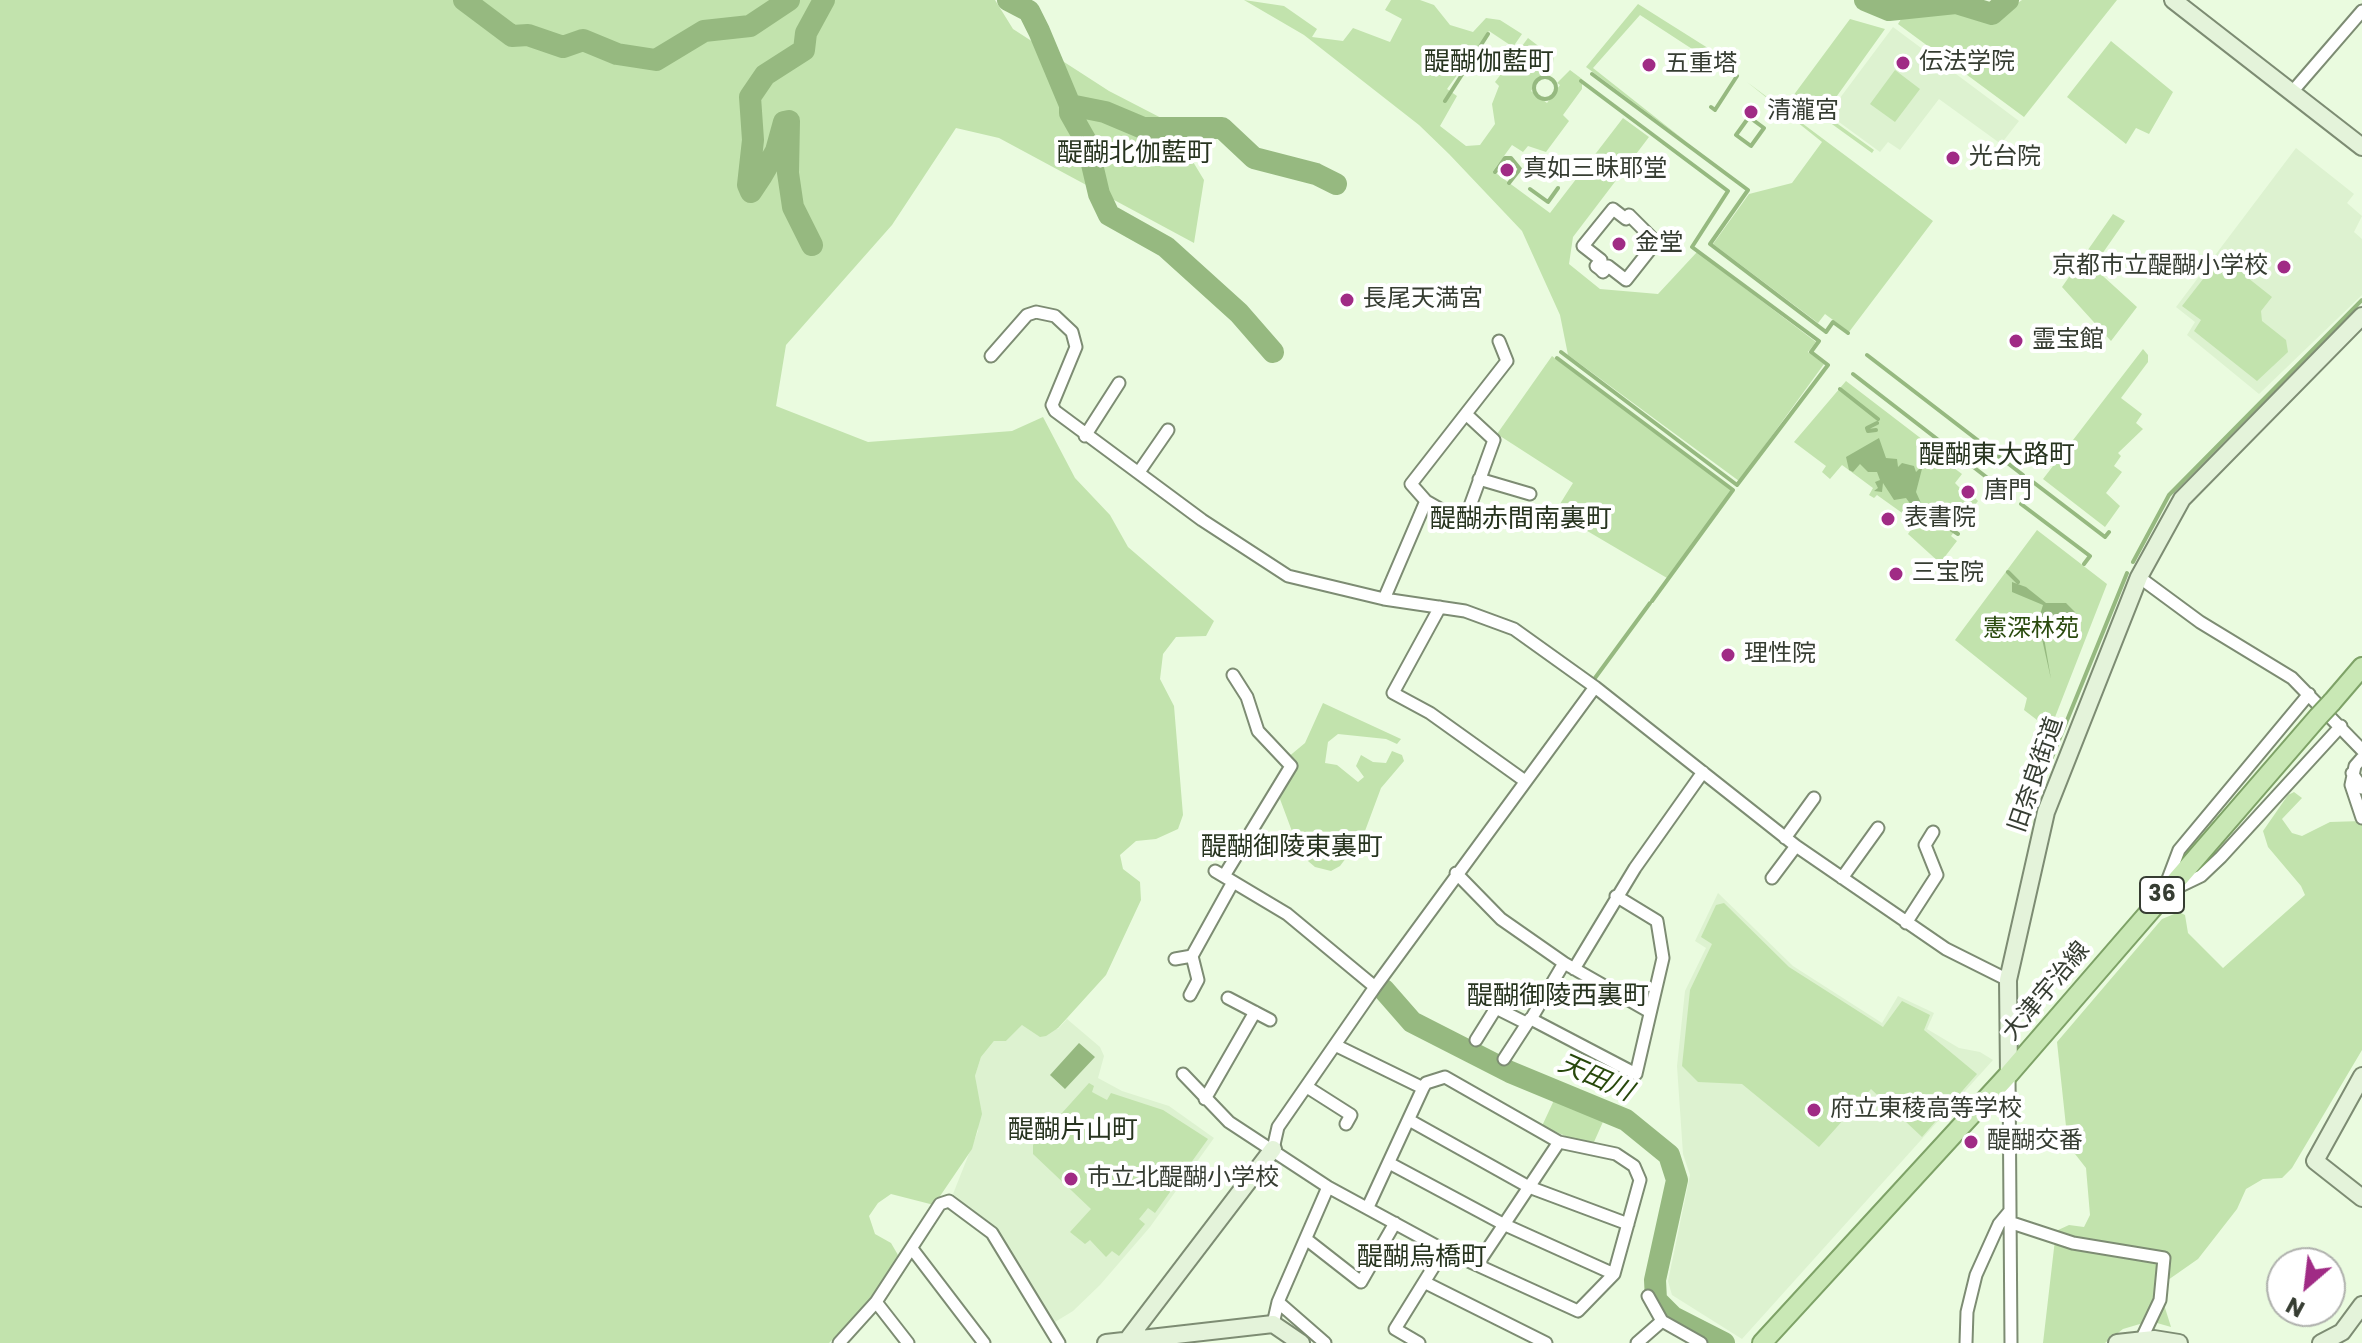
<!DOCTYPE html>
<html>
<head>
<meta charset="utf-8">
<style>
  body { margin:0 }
  #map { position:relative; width:2362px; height:1343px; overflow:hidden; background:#eafbdf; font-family:Poppins,sans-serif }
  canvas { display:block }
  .north { position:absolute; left:2266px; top:1247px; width:80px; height:80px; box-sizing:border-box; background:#fff; border:2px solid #afb1ad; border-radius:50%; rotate:208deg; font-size:22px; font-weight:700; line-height:32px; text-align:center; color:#363d32 }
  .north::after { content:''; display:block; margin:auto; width:28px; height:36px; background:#a02b85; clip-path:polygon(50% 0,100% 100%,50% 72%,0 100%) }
</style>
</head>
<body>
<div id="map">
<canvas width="2362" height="1343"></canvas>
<div class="north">N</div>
</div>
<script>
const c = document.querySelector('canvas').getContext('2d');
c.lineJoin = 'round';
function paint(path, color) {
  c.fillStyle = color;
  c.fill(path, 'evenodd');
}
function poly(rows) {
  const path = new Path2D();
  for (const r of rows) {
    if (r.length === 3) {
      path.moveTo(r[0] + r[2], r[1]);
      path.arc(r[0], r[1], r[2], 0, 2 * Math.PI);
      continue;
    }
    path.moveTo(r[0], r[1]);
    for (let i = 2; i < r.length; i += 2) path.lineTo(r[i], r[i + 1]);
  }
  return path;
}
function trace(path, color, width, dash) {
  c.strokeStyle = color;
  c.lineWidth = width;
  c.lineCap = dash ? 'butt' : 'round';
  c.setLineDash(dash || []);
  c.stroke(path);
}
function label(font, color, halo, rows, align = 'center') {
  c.font = font + ' Poppins,"Noto Sans JP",sans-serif';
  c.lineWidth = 8;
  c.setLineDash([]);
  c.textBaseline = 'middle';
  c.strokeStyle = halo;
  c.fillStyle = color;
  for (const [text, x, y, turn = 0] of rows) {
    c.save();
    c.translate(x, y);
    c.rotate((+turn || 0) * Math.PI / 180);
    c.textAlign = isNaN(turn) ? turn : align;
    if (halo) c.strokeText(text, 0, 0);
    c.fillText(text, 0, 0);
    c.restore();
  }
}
paint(poly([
  [1893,27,2019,121,2001,144,1939,99,1900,150,1888,142,1880,152,1828,114],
  [2296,148,2354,194,2347,203,2362,216,2354,232,2362,239,2362,295,2259,394,2187,335,2195,322,2176,307],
  [1718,893,1793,966,1882,1023,1898,996,1934,1013,1927,1029,1959,1048,1980,1052,1993,1060,1742,1339,1672,1295,1668,1281,1690,1175,1683,1154,1677,1066,1685,991,1706,948,1695,941],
  [1067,1019,1100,1047,1104,1056,1098,1078,1122,1091,1169,1106,1214,1138,1150,1227,1100,1285,1073,1311,1055,1322,993,1227,953,1194,978,1131,975,1076,981,1057,995,1040,1006,1041,1022,1025,1058,1029]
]), '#ddf2d0');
paint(poly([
  [0,0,995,0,1013,29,1109,91,1169,122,1204,180,1194,243,999,138,956,128,892,225,786,345,776,406,868,442,1012,431,1043,417,1075,478,1110,515,1128,547,1214,621,1206,636,1176,637,1163,654,1160,679,1174,706,1183,815,1178,829,1156,839,1136,841,1120,855,1123,869,1140,882,1141,900,1106,975,1058,1028,1046,1036,1040,1037,1022,1025,1006,1041,994,1041,981,1057,975,1076,982,1114,972,1149,934,1205,891,1194,878,1203,869,1216,875,1234,891,1243,898,1255,868,1305,829,1343,0,1343],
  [1244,0,1284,6,1317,29,1312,37,1343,41,1353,28,1390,42,1402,19,1385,10,1391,0,1420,0,1434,5,1450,25,1473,32,1486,18,1500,20,1522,34,1513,47,1489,31,1447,89,1457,96,1440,126,1466,146,1480,145,1495,124,1492,104,1499,86,1495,82,1528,38,1554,58,1552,69,1548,75,1544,72,1531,91,1547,103,1560,85,1557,83,1570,70,1582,79,1582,89,1563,115,1569,121,1546,152,1528,146,1523,152,1512,145,1493,171,1550,213,1623,118,1649,137,1573,237,1569,264,1600,289,1658,294,1697,252,1816,342,1808,352,1824,364,1739,481,1568,355,1560,315,1522,231,1449,154,1419,125,1304,35],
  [2022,0,2117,0,2024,117,1898,24,1906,11,1944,8,1993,20],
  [1638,4,1738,67,1732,75,1640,15,1593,68,1688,143,1586,67],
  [1850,19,1885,29,1824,114,1874,150,1872,153,1793,96],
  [2111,41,2173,92,2149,134,2136,128,2126,144,2067,97],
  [1895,70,1920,89,1895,122,1870,104],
  [1747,82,1933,221,1849,332,1825,314,1818,323,1713,244,1749,194,1792,183,1822,142],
  [2113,214,2125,221,2093,267,2137,307,2111,341,2062,287],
  [2225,251,2252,272,2248,278,2272,297,2261,311,2262,321,2286,340,2288,352,2257,381,2194,331,2201,320,2182,306],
  [2143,349,2148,355,2148,362,2121,398,2142,414,2136,423,2143,429,2118,453,2121,456,2114,466,2122,472,2106,493,2120,506,2105,527,2043,479],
  [1552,356,1732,490,1667,578,1555,512,1573,483,1497,434],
  [1846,381,1940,453,1938,456,1962,474,1955,483,1960,488,1958,491,1971,501,1974,497,1978,501,1951,536,1957,541,1940,563,1908,534,1919,518,1909,510,1905,515,1877,495,1874,498,1869,495,1873,488,1842,465,1830,479,1822,472,1826,466,1794,442],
  [2037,530,2107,584,2050,730,2024,710,2027,698,1955,640],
  [1323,703,1401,739,1397,744,1386,739,1338,734,1328,742,1325,763,1337,765,1358,782,1364,777,1356,766,1361,755,1373,762,1386,763,1392,751,1402,755,1404,761,1381,788,1365,831,1352,850,1340,866,1331,871,1315,867,1295,850,1293,834,1277,791,1287,758,1305,743],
  [2294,792,2302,798,2282,819,2292,833,2302,836,2330,822,2362,821,2362,1050,2292,1168,2282,1178,2263,1179,2246,1189,2237,1209,2198,1259,2168,1280,2161,1295,2171,1327,2150,1321,2123,1329,2105,1343,2043,1343,2056,1231,2069,1225,2084,1227,2090,1215,2086,1168,2068,1145,2057,1042,2162,919,2179,912,2185,915,2188,933,2223,968,2305,895,2301,886,2268,847,2263,831,2288,795],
  [1724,903,1789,967,1883,1027,1902,1001,1930,1015,1924,1030,1977,1074,1922,1137,1871,1089,1819,1147,1742,1084,1698,1082,1682,1066,1690,990,1712,944,1701,937,1716,905],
  [1089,1083,1094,1086,1092,1092,1107,1100,1111,1093,1163,1110,1208,1139,1155,1213,1148,1208,1139,1219,1145,1224,1119,1256,1112,1251,1106,1257,1090,1240,1085,1244,1070,1232,1091,1209,1033,1154,1033,1145,1040,1136,1048,1142,1056,1132,1053,1123],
  [1555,1098,1606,1115,1594,1142,1575,1140,1542,1126]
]), '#c2e3ad');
paint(poly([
  [1879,438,1886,458,1897,459,1898,467,1902,463,1914,466,1916,472,1923,465,1916,492,1925,512,1917,513,1906,498,1894,500,1883,483,1882,492,1874,491,1878,488,1875,482,1880,480,1877,472,1868,472,1860,464,1853,472,1849,470,1846,457],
  [2012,582,2026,587,2046,603,2066,603,2075,612,2070,624,2051,617,2042,626,2051,679,2042,639,2035,631,2043,605,2012,592],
  [1079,1043,1095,1057,1065,1089,1050,1075]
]), '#96b980');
trace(poly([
  [1592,74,1748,190,1710,244,1826,332,1833,322,1848,333],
  [1545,88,11],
  [1445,101,1488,34],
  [1711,107,1715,110,1737,76],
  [1749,117,1764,128,1751,146,1736,135,1749,117],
  [1495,172,1505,158,1511,158,1520,169,1509,183],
  [1530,189,1548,202,1558,188],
  [1561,352,1737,485,1828,365,1811,352,1819,341,1692,247,1728,191,1581,81],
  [1867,355,2023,475],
  [1557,358,1733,490,1652,601],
  [1853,374,2007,493],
  [1840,389,1878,419],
  [1876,430,1868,431,1867,428,1877,423],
  [2033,482,2105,537,2109,532],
  [2021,504,2090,556,2084,564],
  [1925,512,1958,534],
  [2133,562,2169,495,2362,300],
  [2008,572,2018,582],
  [1595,678,1650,603],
  [2048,767,2127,573]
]), '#96b980', 4);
trace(poly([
  [464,0,512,36,528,35,563,47,583,40,617,54,656,60,704,31,750,26,789,0],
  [1008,0,1029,11,1039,31,1070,105,1070,113,1087,143,1099,194,1109,215,1166,247,1239,313,1273,352],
  [1865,0,1889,10,1956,3,1992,14,2008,0],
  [1070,105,1105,112,1143,128,1222,128,1254,158,1316,174,1336,184],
  [812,245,793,207,788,173,789,121,784,122,776,151,761,177,751,192,748,185,753,140,750,97,765,75,804,50,806,33,824,0],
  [1384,990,1412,1022,1510,1072,1626,1120,1669,1155,1677,1180,1655,1280,1656,1300,1673,1317,1724,1343]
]), '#96b980', 22);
const street = poly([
  [2292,92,2362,11],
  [1613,209,1626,219,1629,215,1656,242,1626,280,1608,266,1603,272,1600,269,1596,266,1601,260,1583,246,1613,209],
  [991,356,1027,315,1036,312,1055,316,1072,332,1076,347,1052,405,1055,411,1202,520,1288,576,1384,599,1465,611,1514,629,1595,687,1796,846,1946,949,2008,980],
  [1466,414,1494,440,1466,517,1454,517,1426,501,1411,484,1507,361,1499,341],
  [1085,436,1119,383],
  [1139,472,1168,430],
  [1479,479,1530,494],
  [2139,577,2200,622,2292,678,2362,750],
  [1384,599,1426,501],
  [1440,607,1393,693,1430,713,1525,781],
  [2362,758,2355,766,2351,785,2362,818],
  [2352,773,2362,788],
  [1785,838,1814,798],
  [1215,871,1287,914,1375,987],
  [1456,873,1501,919,1564,963,1650,1012],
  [1224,876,1291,766,1258,731,1247,697,1233,675],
  [1772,878,1796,846],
  [1842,878,1878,828],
  [2165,887,2179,850,2309,694],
  [2174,889,2201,876,2221,857,2341,726],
  [1906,923,1937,875,1925,845,1933,832],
  [1175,959,1192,956],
  [1564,963,1531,1019,1636,1074,1663,958,1657,921,1616,896],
  [1574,969,1635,868,1703,772],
  [1190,995,1198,980,1192,956,1233,882],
  [1228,998,1270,1020],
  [1476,1040,1496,1008,1526,1023],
  [1337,1046,1423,1088],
  [1504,1059,1530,1019],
  [1183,1074,1229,1122,1328,1187,1444,1250,1578,1311,1614,1274,1640,1180,1634,1166,1616,1154,1559,1142,1445,1077,1426,1083,1423,1088,1368,1207],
  [2009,1075,2011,1343],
  [1307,1087,1351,1115,1346,1124],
  [1205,1099,1255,1012],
  [1409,1120,1529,1187,1628,1224],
  [1273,1149,1278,1127,1375,987,1595,687],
  [1389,1163,1503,1224,1614,1274],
  [2009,1222,2073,1243,2164,1258,2160,1300,2141,1340],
  [1306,1239,1361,1282,1395,1223],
  [913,1250,984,1343],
  [1477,1265,1559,1142],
  [1424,1282,1546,1343],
  [1648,1296,1662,1321,1701,1343],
  [876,1302,908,1343],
  [1278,1302,1325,1343],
  [1273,1324,1278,1302,1328,1187],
  [839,1343,876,1302,940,1204,949,1201,992,1233,1059,1343],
  [1419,1343,1395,1329,1444,1250],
  [1637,1343,1662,1321],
  [1966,1343,1967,1312,1976,1275,1999,1224,2009,1212]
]);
const secondary = poly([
  [2173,0,2362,147],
  [2009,1074,2008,980,2046,812,2139,577,2182,499,2362,316],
  [2362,1076,2315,1161,2362,1198],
  [1106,1343,1273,1324,1301,1343],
  [1125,1343,1273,1149],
  [2117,1343,2154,1339,2179,1343],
  [2321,1343,2342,1332,2362,1305]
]);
const primary = poly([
  [2332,702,2362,667],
  [1762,1343,2009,1074,2318,717]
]);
trace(street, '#7d8c73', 15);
trace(secondary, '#7d8c73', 20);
trace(primary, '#7ea267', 22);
trace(street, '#fff', 11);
trace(secondary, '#e4f3da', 16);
trace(primary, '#c9e8b5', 18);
const primaryBridge = poly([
  [2318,717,2332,702]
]);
trace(primaryBridge, '#7ea267', 22, []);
trace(primaryBridge, '#c9e8b5', 18);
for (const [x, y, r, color] of [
  [1903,63,8,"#a02b85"],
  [1649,65,8,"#a02b85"],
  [1751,112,8,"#a02b85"],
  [1953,158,8,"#a02b85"],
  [1507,170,8,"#a02b85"],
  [1619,244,8,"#a02b85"],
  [2284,267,8,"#a02b85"],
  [1347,300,8,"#a02b85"],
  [2016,341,8,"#a02b85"],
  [1968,492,8,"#a02b85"],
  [1888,519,8,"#a02b85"],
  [1896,574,8,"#a02b85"],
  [1728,655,8,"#a02b85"],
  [1814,1110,8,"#a02b85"],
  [1971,1142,8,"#a02b85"],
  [1071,1179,8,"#a02b85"]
]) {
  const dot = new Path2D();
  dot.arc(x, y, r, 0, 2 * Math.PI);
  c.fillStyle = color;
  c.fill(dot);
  trace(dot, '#fff', 3);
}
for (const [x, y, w] of [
  [2162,895,44]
]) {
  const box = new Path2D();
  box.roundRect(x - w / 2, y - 18, w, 36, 6);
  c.fillStyle = '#fff';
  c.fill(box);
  trace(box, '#363d32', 2);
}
label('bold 22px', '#363d32', null, [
  ["36",2162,895]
]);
label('24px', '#363d32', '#fff', [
  ["伝法学院",1919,63],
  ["五重塔",1665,65],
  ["清瀧宮",1767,112],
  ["光台院",1969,158],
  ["真如三昧耶堂",1523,170],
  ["金堂",1635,244],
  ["京都市立醍醐小学校",2268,267,"right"],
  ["長尾天満宮",1363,300],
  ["霊宝館",2032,341],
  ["唐門",1984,492],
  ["表書院",1904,519],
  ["三宝院",1912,574],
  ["理性院",1744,655],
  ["府立東稜高等学校",1830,1110],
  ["醍醐交番",1987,1142],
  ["市立北醍醐小学校",1087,1179]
], 'left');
label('24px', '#2a4a0e', '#fff', [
  ["憲深林苑",2031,630]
]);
label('24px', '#363d32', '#fff', [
  ["旧奈良街道",2037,775,-71],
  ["大津宇治線",2047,992,-50]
]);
label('26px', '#27341f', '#fff', [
  ["醍醐伽藍町",1489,63],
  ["醍醐北伽藍町",1135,154],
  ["醍醐東大路町",1997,456],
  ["醍醐赤間南裏町",1521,520],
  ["醍醐御陵東裏町",1292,848],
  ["醍醐御陵西裏町",1558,997],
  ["醍醐片山町",1073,1131],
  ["醍醐烏橋町",1422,1258]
]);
label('italic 26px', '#28480c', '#fff', [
  ["天田川",1595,1079,24]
]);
</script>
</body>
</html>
